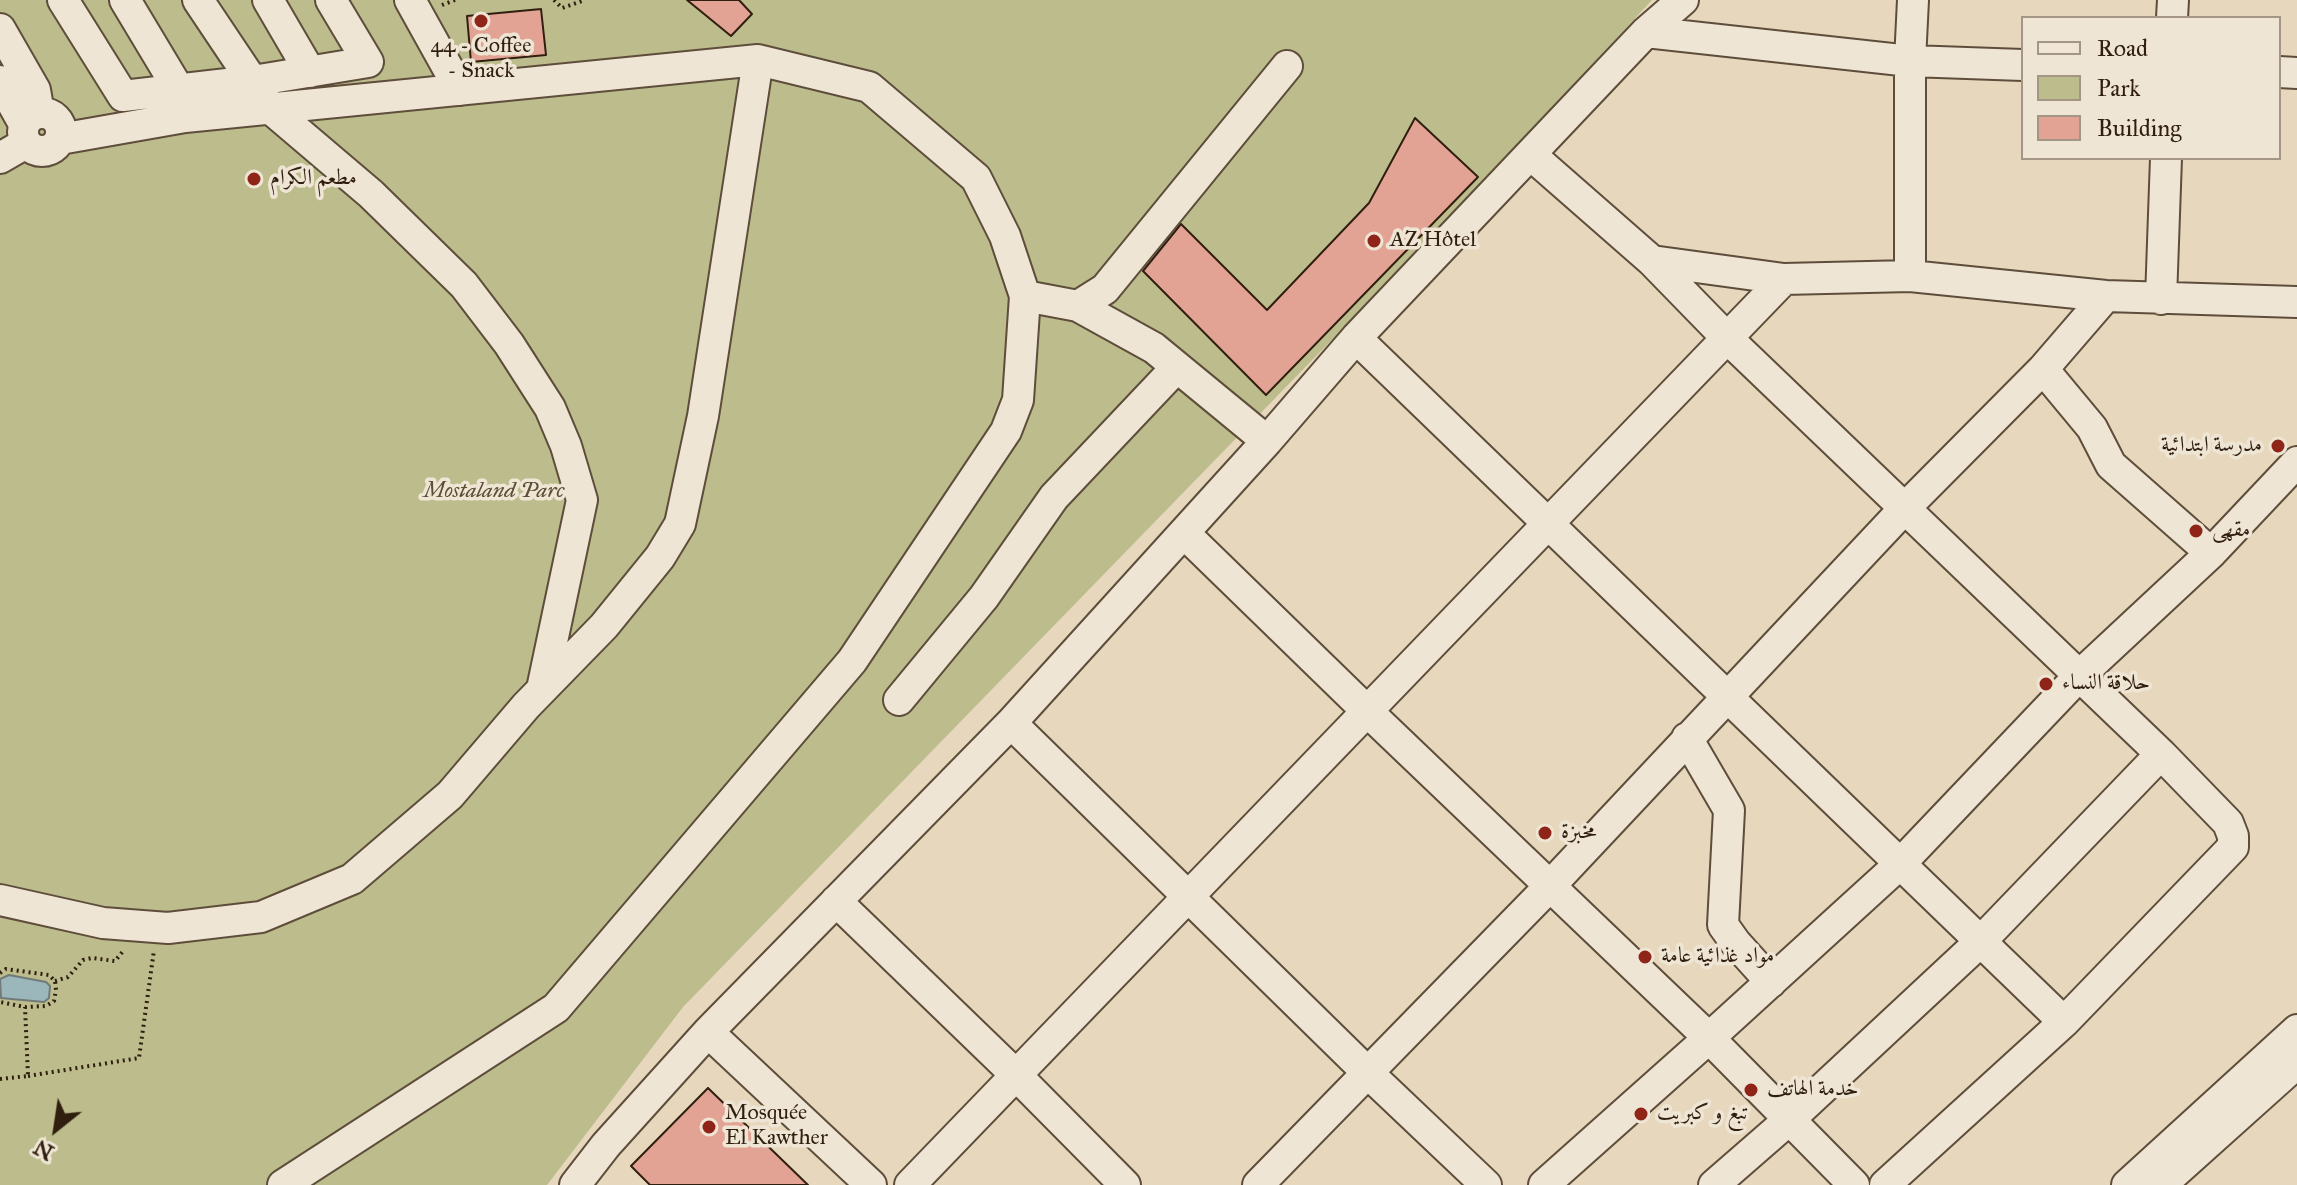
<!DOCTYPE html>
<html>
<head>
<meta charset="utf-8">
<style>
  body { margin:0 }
  #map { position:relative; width:2297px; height:1185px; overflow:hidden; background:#e6d7bd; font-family:"IM FELL Great Primer",serif }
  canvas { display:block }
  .legend { position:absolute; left:2021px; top:16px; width:260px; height:144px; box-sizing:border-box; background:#efe5d4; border:2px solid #a39685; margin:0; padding:10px 14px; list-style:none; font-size:24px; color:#301f0f }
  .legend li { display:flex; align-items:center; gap:16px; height:40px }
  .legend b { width:40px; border:2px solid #a39685 }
  .north { position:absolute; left:16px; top:1089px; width:80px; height:80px; -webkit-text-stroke:6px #efe5d4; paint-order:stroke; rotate:210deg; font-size:22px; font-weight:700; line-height:32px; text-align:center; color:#301f0f }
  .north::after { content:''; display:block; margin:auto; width:28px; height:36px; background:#301f0f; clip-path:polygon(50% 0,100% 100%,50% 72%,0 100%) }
</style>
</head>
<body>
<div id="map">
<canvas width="2297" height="1185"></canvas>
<ul class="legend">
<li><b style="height:10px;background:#efe5d4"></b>Road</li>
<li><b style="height:22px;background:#bcbc8d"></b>Park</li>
<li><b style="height:22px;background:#e2a395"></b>Building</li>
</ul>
<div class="north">N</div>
</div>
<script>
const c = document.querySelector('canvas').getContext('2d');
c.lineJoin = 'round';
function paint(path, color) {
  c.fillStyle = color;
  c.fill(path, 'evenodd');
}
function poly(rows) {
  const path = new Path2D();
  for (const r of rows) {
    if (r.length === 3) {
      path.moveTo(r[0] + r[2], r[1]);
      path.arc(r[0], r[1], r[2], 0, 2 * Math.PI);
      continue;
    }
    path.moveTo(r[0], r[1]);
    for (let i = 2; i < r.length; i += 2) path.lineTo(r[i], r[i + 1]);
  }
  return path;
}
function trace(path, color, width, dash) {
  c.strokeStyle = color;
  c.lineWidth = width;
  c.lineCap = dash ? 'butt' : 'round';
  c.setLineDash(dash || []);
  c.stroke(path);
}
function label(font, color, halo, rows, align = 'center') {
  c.font = font + ' "IM FELL Great Primer",Amiri,serif';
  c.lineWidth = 7;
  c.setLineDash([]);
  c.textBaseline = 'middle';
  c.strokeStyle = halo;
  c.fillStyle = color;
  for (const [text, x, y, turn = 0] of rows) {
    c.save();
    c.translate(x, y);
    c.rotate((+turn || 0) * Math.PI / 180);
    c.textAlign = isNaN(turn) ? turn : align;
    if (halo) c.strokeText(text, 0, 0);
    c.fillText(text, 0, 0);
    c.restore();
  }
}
paint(poly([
  [0,0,1652,0,1425,244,683,1007,547,1185,0,1185]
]), '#bcbc8d');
const water = poly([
  [9,975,46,982,50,986,49,998,44,1002,1,998,0,979,9,975]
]);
paint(water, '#9cb7bc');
trace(water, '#717a77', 2);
const building = poly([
  [687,0,739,0,752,14,731,36,687,0],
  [541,9,546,55,471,62,467,16,541,9],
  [1415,118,1478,177,1266,395,1143,271,1181,224,1267,310,1369,203,1415,118],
  [708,1088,808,1185,650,1185,631,1166,708,1088]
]);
paint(building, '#e2a395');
trace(building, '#301f0f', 2);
const minor = poly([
  [63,0,123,96,253,81,368,62,331,0],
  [125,0,179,90],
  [198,0,271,109,371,194,464,285,509,344,550,408,566,446,582,500,542,689],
  [268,0,310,72],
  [410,0,460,90],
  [2172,18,2173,0],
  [0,29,35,90,39,113],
  [1646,32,1910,61,2023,65],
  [2279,72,2297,73],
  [0,81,24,124],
  [42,132,19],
  [60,139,185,117,758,60,869,87,976,178,1005,236,1025,296,1018,400,1006,431,852,661,556,1008,283,1185],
  [1531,155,1652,261,1727,338,2161,754,2228,823,2233,836,2233,847,2064,1022,1885,1185],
  [0,158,26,143],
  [1652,261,1784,279,1910,276,2106,296,2297,302],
  [1910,276,1910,61,1913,0],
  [1025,296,1078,306,1154,348,1267,441],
  [2161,299,2166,158],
  [1078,306,1105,289,1287,66],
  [1356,338,2064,1022],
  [2043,369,2092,428,2111,465,2211,553],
  [1184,533,1367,711,1709,1038,1854,1185],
  [899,700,984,597,1054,497,1177,367],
  [1011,723,1368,1073,1486,1185],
  [1687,738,1729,810,1723,925,1735,942,1771,982],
  [0,900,103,923,168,928,261,917,352,879,450,795,526,706,604,626,660,557,680,524,703,416,758,60],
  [836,901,1016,1075,1125,1185],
  [708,1032,871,1185],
  [575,1185,606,1145,708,1032,1011,723,1267,441,1356,338,1646,32,1683,0],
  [910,1185,1784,279],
  [1258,1185,1549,887,1905,508,2043,369,2106,296],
  [1544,1185,1709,1038,1901,863,2079,676,2211,553,2297,462],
  [1714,1185,1791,1118,1981,941,2161,754],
  [2127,1185,2297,1030],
  [2161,1185,2297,1063]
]);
trace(minor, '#5e4d3a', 34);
trace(poly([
  [554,0,562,8,585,0],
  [442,5,455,0],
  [0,973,6,969,49,975,55,981,56,990,54,1001,46,1006,25,1007,0,1002],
  [55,981,68,977,83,960,92,958,115,961,124,950],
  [28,1076,139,1058,154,950],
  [0,1079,28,1076,25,1007]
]), '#301f0f', 4, [2, 4]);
trace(minor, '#efe5d4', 30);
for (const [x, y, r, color] of [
  [481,21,8,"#8f2418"],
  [254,179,8,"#8f2418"],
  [1374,241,8,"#8f2418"],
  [2278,446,8,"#8f2418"],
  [2196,531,8,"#8f2418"],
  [2046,684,8,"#8f2418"],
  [1545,833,8,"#8f2418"],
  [1645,957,8,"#8f2418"],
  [1751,1090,8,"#8f2418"],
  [1641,1114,8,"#8f2418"],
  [709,1127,8,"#8f2418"]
]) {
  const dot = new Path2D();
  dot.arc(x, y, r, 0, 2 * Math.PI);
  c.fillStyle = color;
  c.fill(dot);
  trace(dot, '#efe5d4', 3);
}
label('22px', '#301f0f', '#efe5d4', [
  ["44 - Coffee",481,47,"center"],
  ["- Snack",481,72,"center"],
  ["مطعم الكرام",270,179],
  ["AZ Hôtel",1390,241],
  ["مدرسة ابتدائية",2262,446,"right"],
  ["مقهى",2212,531],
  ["حلاقة النساء",2062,684],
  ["مخبزة",1561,833],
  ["مواد غذائية عامة",1661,957],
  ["خدمة الهاتف",1767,1090],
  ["Mosquée",725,1114],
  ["El Kawther",725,1139],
  ["تبغ و كبريت",1657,1114]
], 'left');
label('italic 22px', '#5a4e35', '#efe5d4', [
  ["Mostaland Parc",494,492]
]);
</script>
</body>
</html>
